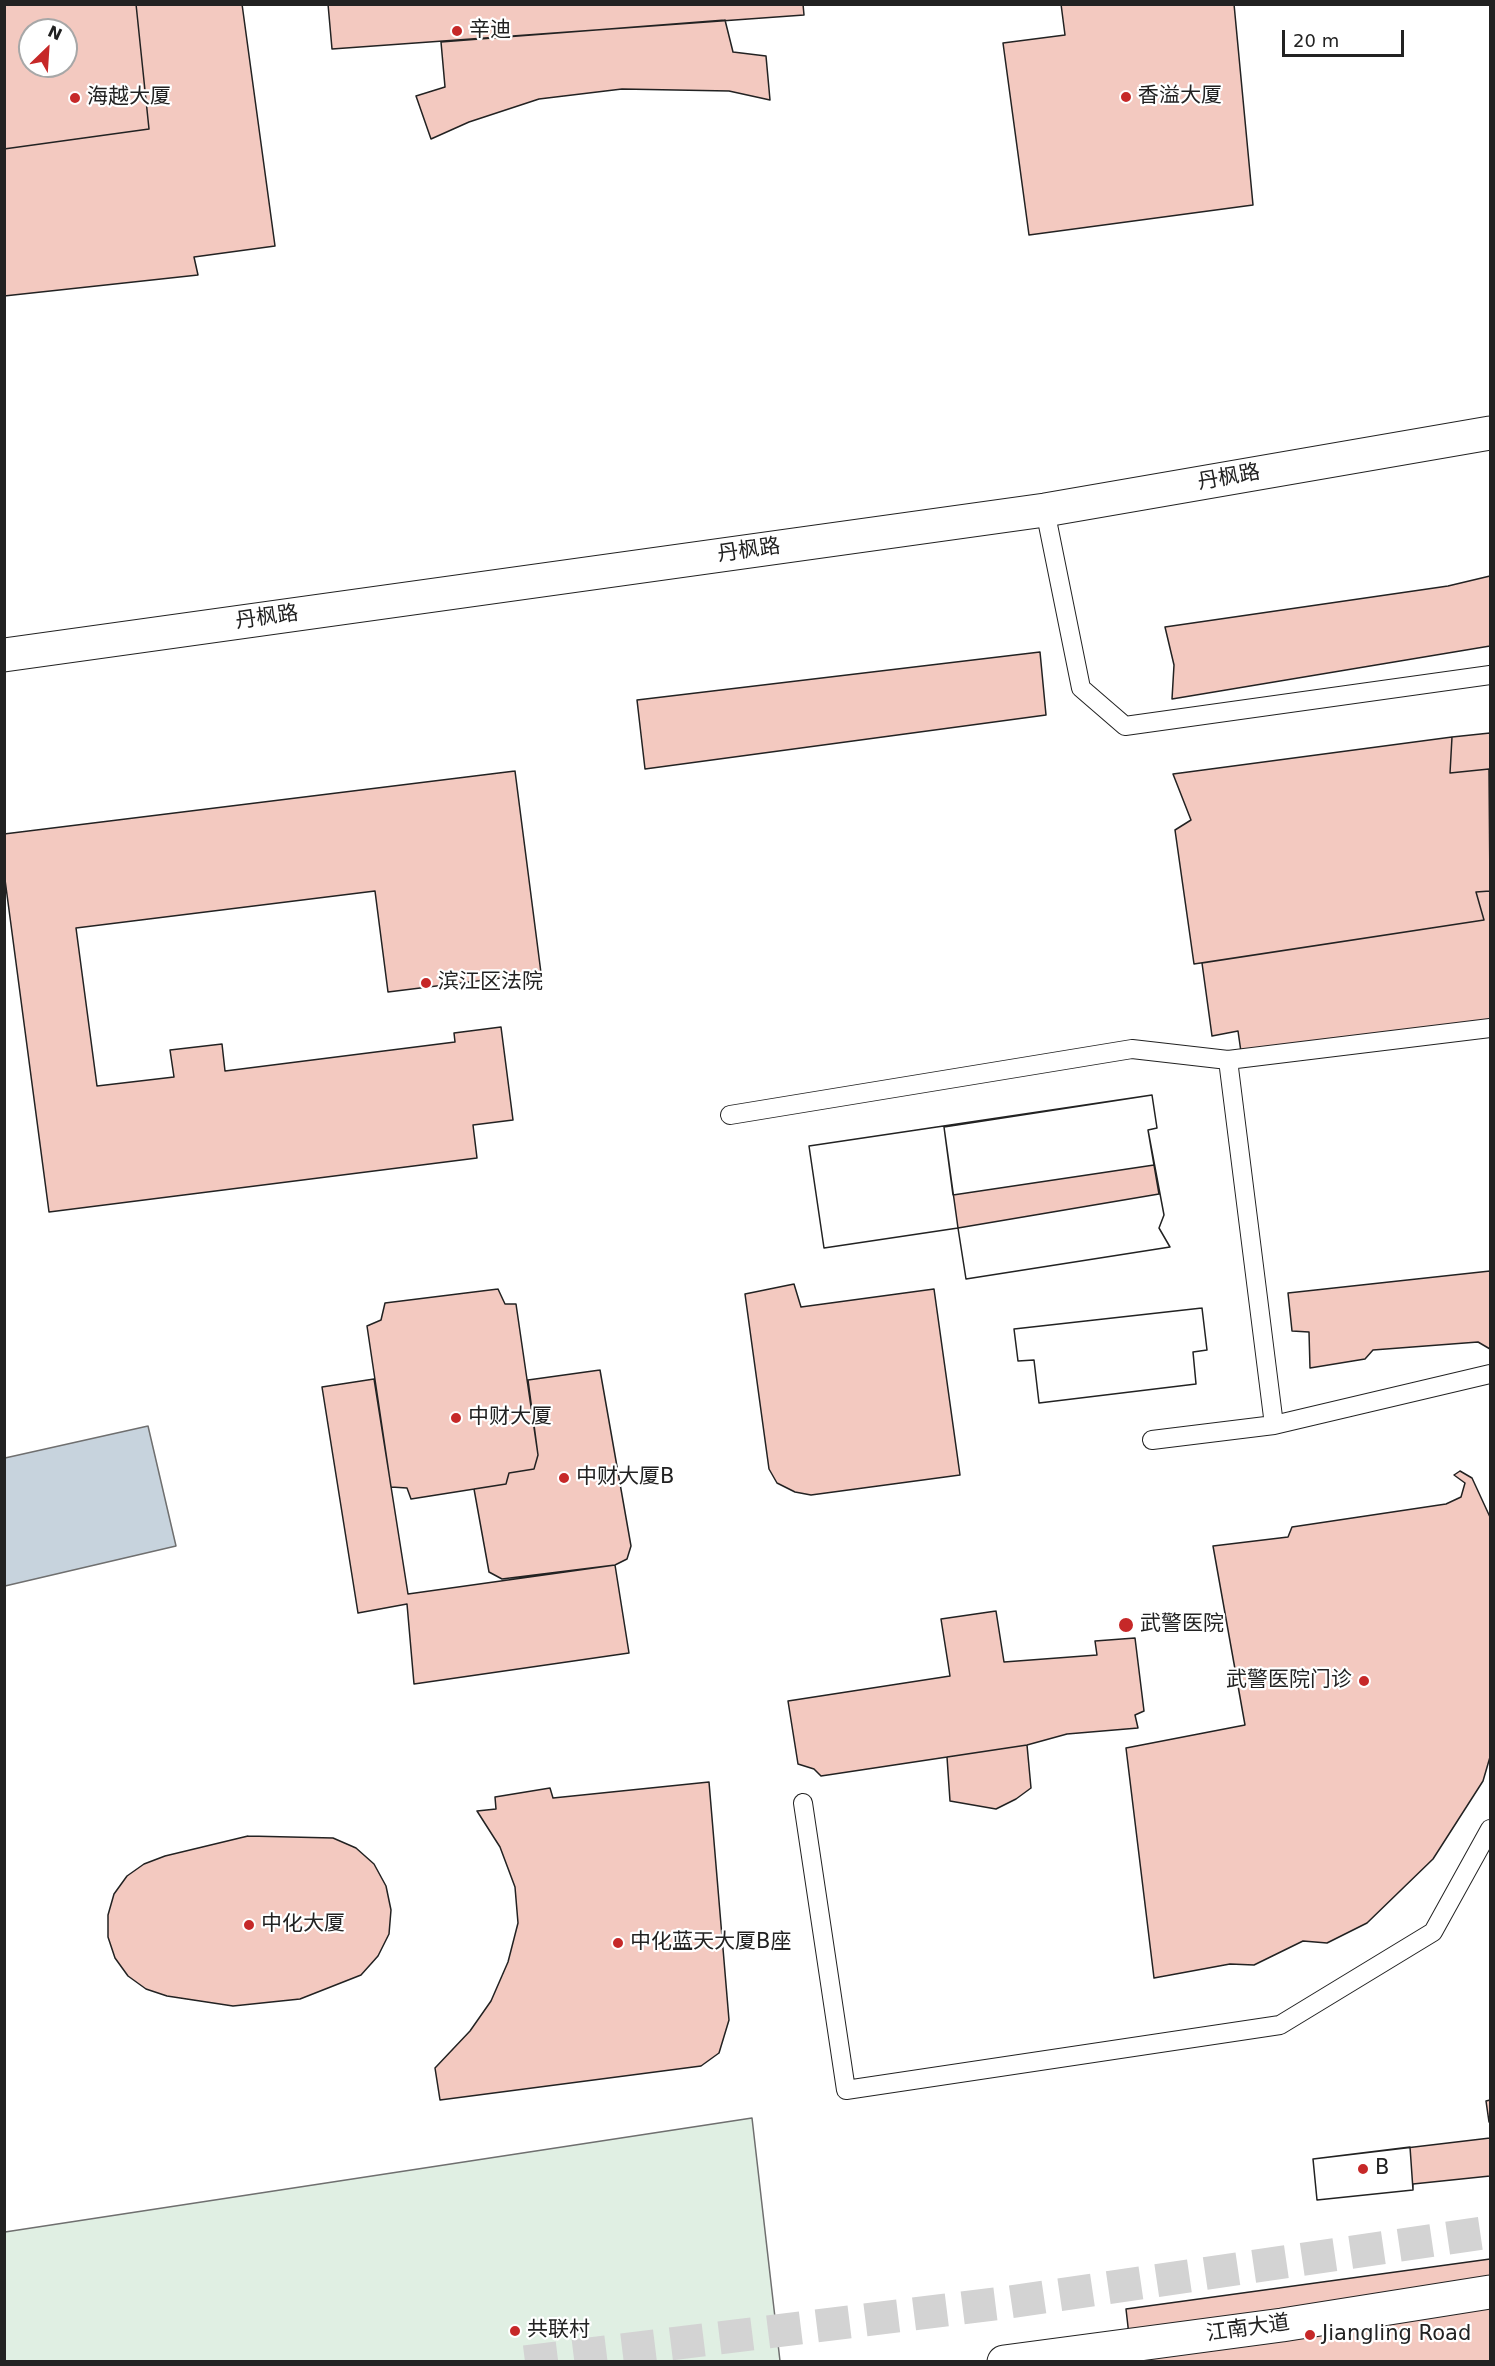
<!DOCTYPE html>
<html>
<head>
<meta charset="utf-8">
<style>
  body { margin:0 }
  #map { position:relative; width:1495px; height:2366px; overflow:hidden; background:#fff; font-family:"DejaVu Sans",sans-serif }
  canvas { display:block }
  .frame { position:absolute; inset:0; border:6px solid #222; pointer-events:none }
  .north { position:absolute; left:18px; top:18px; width:60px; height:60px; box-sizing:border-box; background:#fff; border:2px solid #a7a7a7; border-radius:50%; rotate:25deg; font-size:16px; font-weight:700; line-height:24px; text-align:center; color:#222 }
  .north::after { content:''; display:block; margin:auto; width:21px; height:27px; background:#c62828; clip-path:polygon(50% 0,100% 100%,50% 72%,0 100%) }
  .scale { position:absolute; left:1282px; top:30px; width:122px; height:27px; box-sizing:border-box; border:3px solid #222; border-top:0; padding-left:8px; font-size:18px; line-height:21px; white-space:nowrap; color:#222; -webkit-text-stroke:4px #fff; paint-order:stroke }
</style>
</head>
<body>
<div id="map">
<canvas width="1495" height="2366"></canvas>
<div class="frame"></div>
<div class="north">N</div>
<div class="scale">20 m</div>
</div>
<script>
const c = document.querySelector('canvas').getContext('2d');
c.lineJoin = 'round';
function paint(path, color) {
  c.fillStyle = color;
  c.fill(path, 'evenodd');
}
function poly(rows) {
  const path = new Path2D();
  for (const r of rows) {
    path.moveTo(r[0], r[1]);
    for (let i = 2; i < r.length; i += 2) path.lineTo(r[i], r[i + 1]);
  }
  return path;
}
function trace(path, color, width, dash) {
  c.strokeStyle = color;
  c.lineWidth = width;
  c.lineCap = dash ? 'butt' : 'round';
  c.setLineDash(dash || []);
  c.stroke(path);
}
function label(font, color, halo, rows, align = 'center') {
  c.font = font + ' "DejaVu Sans","Noto Sans SC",sans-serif';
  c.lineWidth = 4.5;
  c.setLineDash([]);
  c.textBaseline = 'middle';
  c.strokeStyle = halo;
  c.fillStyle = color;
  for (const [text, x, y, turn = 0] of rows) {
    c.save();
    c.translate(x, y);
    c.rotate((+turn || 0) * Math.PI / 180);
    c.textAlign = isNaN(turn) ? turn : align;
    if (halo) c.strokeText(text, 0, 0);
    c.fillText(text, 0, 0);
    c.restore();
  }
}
const green = poly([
  [752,2118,780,2361,5,2361,5,2232,752,2118]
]);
paint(green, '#e0efe3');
trace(green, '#6f6f6f', 1.5);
const water = poly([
  [148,1426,176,1546,5,1586,5,1458,148,1426]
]);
paint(water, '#c7d3dd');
trace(water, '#6f6f6f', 1.5);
const building = poly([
  [4,4,136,4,149,129,4,149,4,4],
  [30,30,66,30,66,66,30,66,30,30],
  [136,4,242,4,275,246,194,257,198,275,4,296,4,149,149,129,136,4],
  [328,4,803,4,804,15,332,49,328,4],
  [1061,4,1234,4,1253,205,1029,235,1003,43,1065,35,1061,4],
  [725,20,733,52,766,56,770,100,729,91,622,89,539,99,469,122,431,139,416,96,445,87,441,42,725,20],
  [1490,576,1490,646,1172,699,1174,665,1165,627,1448,586,1490,576],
  [1040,652,1046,715,645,769,637,700,1040,652],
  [1490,733,1490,777,1489,769,1450,773,1452,737,1490,733],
  [1452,737,1450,773,1489,769,1490,891,1476,892,1484,920,1194,964,1175,830,1191,820,1173,774,1452,737],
  [515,771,541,973,388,992,375,891,76,928,97,1086,174,1077,170,1050,222,1044,225,1071,455,1042,454,1033,501,1027,513,1120,473,1125,477,1158,49,1212,4,872,4,834,515,771],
  [1490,891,1490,1023,1242,1059,1238,1031,1212,1036,1202,963,1484,920,1476,892,1490,891],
  [1152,1095,1157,1128,1148,1130,1164,1215,1159,1228,1170,1247,966,1279,958,1228,824,1248,809,1146,1152,1095],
  [1152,1095,1157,1128,1148,1130,1164,1215,1159,1228,1170,1247,966,1279,958,1228,824,1248,809,1146,1152,1095],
  [1152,1095,1157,1128,1148,1130,1159,1194,958,1228,944,1127,1152,1095],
  [1152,1095,1157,1128,1148,1130,1154,1165,953,1195,944,1127,1152,1095],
  [1490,1271,1490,1349,1478,1342,1373,1350,1365,1359,1310,1368,1309,1332,1292,1331,1288,1293,1490,1271],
  [794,1284,801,1307,934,1289,960,1475,811,1495,795,1492,777,1483,769,1469,745,1294,794,1284],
  [498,1289,505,1304,516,1304,538,1455,534,1469,509,1473,506,1484,411,1499,407,1488,391,1487,367,1326,381,1320,385,1303,498,1289],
  [1202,1308,1207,1350,1193,1352,1196,1384,1039,1403,1034,1360,1018,1361,1014,1329,1202,1308],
  [1202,1308,1207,1350,1193,1352,1196,1384,1039,1403,1034,1360,1018,1361,1014,1329,1202,1308],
  [600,1370,631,1546,627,1559,615,1565,502,1579,489,1572,474,1489,506,1484,509,1473,534,1469,538,1455,528,1380,600,1370],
  [374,1379,408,1594,615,1565,629,1653,414,1684,407,1604,358,1613,322,1387,374,1379],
  [1460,1471,1472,1478,1490,1517,1490,1757,1483,1781,1433,1859,1367,1923,1327,1943,1303,1941,1254,1965,1230,1964,1154,1978,1126,1748,1245,1725,1213,1546,1288,1537,1292,1527,1446,1504,1461,1497,1465,1483,1454,1475,1460,1471],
  [996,1611,1004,1662,1097,1655,1095,1641,1135,1638,1144,1711,1135,1715,1138,1728,1067,1734,1027,1745,821,1776,814,1769,798,1764,788,1701,950,1676,941,1619,996,1611],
  [1027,1745,1031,1788,1016,1799,996,1809,950,1801,947,1757,1027,1745],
  [709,1782,729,2020,719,2053,701,2066,440,2100,435,2068,470,2031,491,2001,508,1962,518,1923,515,1887,500,1847,477,1811,496,1809,495,1797,550,1788,553,1798,709,1782],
  [248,1836,333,1838,356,1848,374,1864,386,1886,391,1910,389,1934,378,1956,361,1975,300,1999,233,2006,167,1996,146,1989,128,1976,115,1958,108,1937,108,1915,114,1894,127,1876,144,1864,165,1856,248,1836],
  [1490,2100,1490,2121,1489,2122,1486,2101,1490,2100],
  [1490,2121,1490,2176,1413,2184,1413,2190,1317,2200,1313,2159,1490,2138,1490,2121],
  [1410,2147,1413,2190,1317,2200,1313,2159,1410,2147],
  [1490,2259,1490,2362,1132,2362,1126,2309,1490,2259]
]);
paint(building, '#f3c9c0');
trace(building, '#222', 1.5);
trace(poly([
  [525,2362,1003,2303,1490,2232]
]), '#d3d3d3', 33, [33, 16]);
const lane = poly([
  [1045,510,1081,688,1125,726,1490,675],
  [730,1115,1132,1049,1228,1060],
  [1274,1425,1228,1060,1490,1028],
  [1152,1440,1274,1425,1490,1374],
  [803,1803,846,2090,1280,2025,1433,1932,1490,1829]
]);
const secondary = poly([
  [4,655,1045,510,1490,433]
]);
const primary = poly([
  [1004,2362,1282,2325,1490,2292]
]);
trace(lane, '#222', 20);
trace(secondary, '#222', 35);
trace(primary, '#222', 35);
trace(lane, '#fff', 18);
trace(secondary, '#fff', 33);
trace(primary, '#fff', 33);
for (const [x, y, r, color] of [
  [457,31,6,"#c62828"],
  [1126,97,6,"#c62828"],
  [75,98,6,"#c62828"],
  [426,983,6,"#c62828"],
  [456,1418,6,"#c62828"],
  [564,1478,6,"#c62828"],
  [1126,1625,8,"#c62828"],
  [1364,1681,6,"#c62828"],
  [249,1925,6,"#c62828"],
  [618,1943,6,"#c62828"],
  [1363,2169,6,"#c62828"],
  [515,2331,6,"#c62828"],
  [1310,2335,6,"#c62828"]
]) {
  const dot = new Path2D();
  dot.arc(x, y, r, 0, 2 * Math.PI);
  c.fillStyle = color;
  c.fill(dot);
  trace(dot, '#fff', 2);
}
label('21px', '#222', '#fff', [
  ["辛迪",469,31],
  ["香溢大厦",1138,97],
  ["海越大厦",87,98],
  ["滨江区法院",438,983],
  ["中财大厦",468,1418],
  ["中财大厦B",576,1478],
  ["武警医院",1140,1625],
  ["武警医院门诊",1352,1681,"right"],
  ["中化大厦",261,1925],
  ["中化蓝天大厦B座",630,1943],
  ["B",1375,2169],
  ["共联村",527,2331],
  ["Jiangling Road",1322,2335]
], 'left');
label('21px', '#222', '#fff', [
  ["丹枫路",1229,478,-10],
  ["丹枫路",749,551,-8],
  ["丹枫路",267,618,-8],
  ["江南大道",1248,2329,-8]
]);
</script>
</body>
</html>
